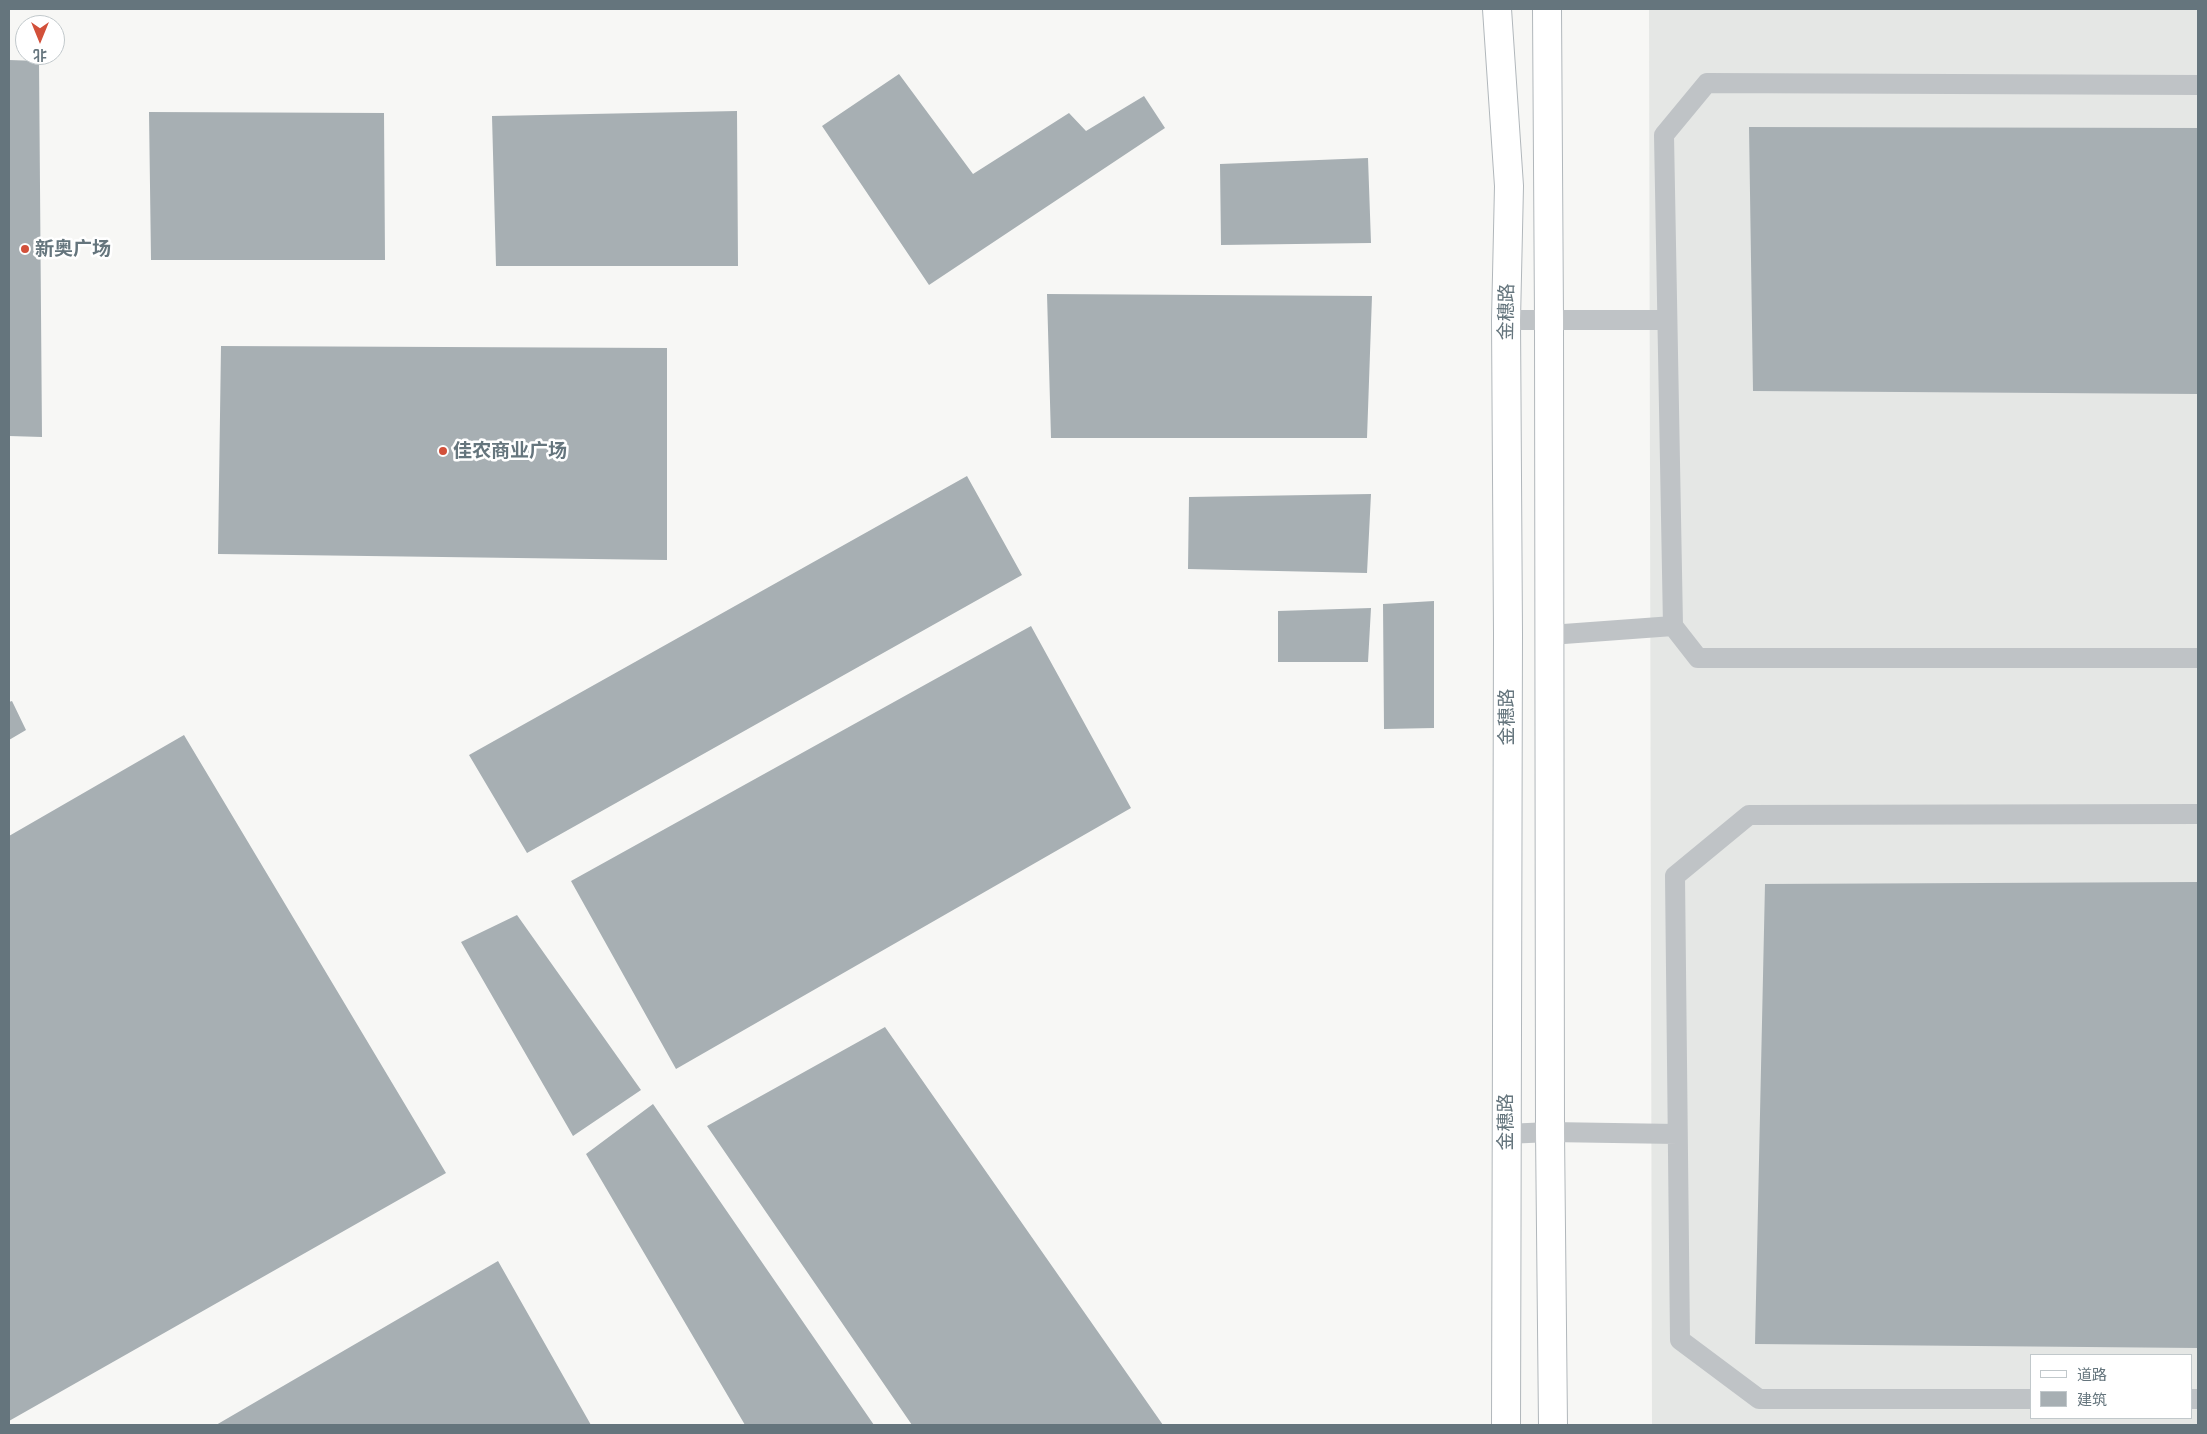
<!DOCTYPE html>
<html>
<head>
<meta charset="utf-8">
<style>
  body { margin:0 }
  #map { position:relative; width:2207px; height:1434px; overflow:hidden; background:#f7f7f5; font-family:Figtree,"Noto Sans SC",sans-serif }
  canvas { display:block }
  .frame { position:absolute; inset:0; border:10px solid #65757d; pointer-events:none }
  .legend { position:absolute; left:2030px; top:1354px; width:162px; height:65px; box-sizing:border-box; background:#fff; border:1px solid #c1c8cb; margin:0; padding:6px 9px; list-style:none; font-size:15px; color:#65757d }
  .legend li { display:flex; align-items:center; gap:10px; height:25px }
  .legend b { width:25px; border:1px solid #c1c8cb }
  .north { position:absolute; left:15px; top:15px; width:50px; height:50px; box-sizing:border-box; background:#fff; border:1px solid #c1c8cb; border-radius:50%; rotate:180deg; font-size:14px; font-weight:700; line-height:20px; text-align:center; color:#65757d }
  .north::after { content:''; display:block; margin:auto; width:18px; height:22px; background:#d2503a; clip-path:polygon(50% 0,100% 100%,50% 72%,0 100%) }
</style>
</head>
<body>
<div id="map">
<canvas width="2207" height="1434"></canvas>
<div class="frame"></div>
<ul class="legend">
<li><b style="height:6px;background:#fff"></b>道路</li>
<li><b style="height:14px;background:#a7afb3"></b>建筑</li>
</ul>
<div class="north">北</div>
</div>
<script>
const c = document.querySelector('canvas').getContext('2d');
c.lineJoin = 'round';
function paint(path, color) {
  c.fillStyle = color;
  c.fill(path, 'evenodd');
}
function poly(rows) {
  const path = new Path2D();
  for (const r of rows) {
    path.moveTo(r[0], r[1]);
    for (let i = 2; i < r.length; i += 2) path.lineTo(r[i], r[i + 1]);
  }
  return path;
}
function trace(path, color, width, dash) {
  c.strokeStyle = color;
  c.lineWidth = width;
  c.lineCap = dash ? 'butt' : 'round';
  c.setLineDash(dash || []);
  c.stroke(path);
}
function label(font, color, halo, rows, align = 'center') {
  c.font = font + ' Figtree,"Noto Sans SC",sans-serif';
  c.lineWidth = 5;
  c.setLineDash([]);
  c.textBaseline = 'middle';
  c.strokeStyle = halo;
  c.fillStyle = color;
  for (const [text, x, y, turn = 0] of rows) {
    c.save();
    c.translate(x, y);
    c.rotate((+turn || 0) * Math.PI / 180);
    c.textAlign = isNaN(turn) ? turn : align;
    if (halo) c.strokeText(text, 0, 0);
    c.fillText(text, 0, 0);
    c.restore();
  }
}
paint(poly([
  [1649,9,2198,9,2198,1425,1652,1425],
  [2031,1355,2191,1355,2191,1418,2031,1418]
]), '#e5e7e5');
paint(poly([
  [9,60,39,61,42,437,9,436],
  [899,74,973,174,1069,113,1086,131,1144,96,1165,128,929,285,822,126],
  [737,111,738,266,496,266,492,116],
  [149,112,384,113,385,260,151,260],
  [1749,127,2198,128,2198,394,1753,391],
  [1368,158,1371,243,1221,245,1220,164],
  [1047,294,1372,296,1367,438,1051,438],
  [221,346,667,348,667,560,218,554],
  [967,476,1022,575,527,853,469,755],
  [1371,494,1367,573,1188,569,1189,497],
  [1434,601,1434,728,1384,729,1383,604],
  [1371,608,1368,662,1278,662,1278,611],
  [1031,626,1131,808,676,1069,571,881],
  [12,701,26,730,9,740,9,702],
  [184,735,446,1173,9,1421,9,836],
  [2198,882,2198,1348,1755,1344,1765,884],
  [517,915,641,1090,573,1136,461,942],
  [885,1027,1163,1425,912,1425,707,1126],
  [653,1104,874,1425,745,1425,586,1154],
  [498,1261,591,1425,216,1425]
]), '#a7afb3');
const secondary = poly([
  [1497,9,1509,186,1506,320,1508,634,1506,1425],
  [1547,9,1549,320,1550,1132,1553,1425]
]);
trace(secondary, '#b1b7bb', 30);
trace(poly([
  [1506,320,1667,320],
  [1673,626,1698,658,2198,658],
  [1550,635,1673,626,1664,135,1707,83,2198,85],
  [1506,1134,1550,1132,1677,1134],
  [2031,1399,1759,1399,1680,1340,1675,876,1749,815,2198,814],
  [2191,1399,2198,1399]
]), '#bfc3c6', 20);
trace(secondary, '#fff', 28);
for (const [x, y, r, color] of [
  [25,249,5,"#d2503a"],
  [443,451,5,"#d2503a"]
]) {
  const dot = new Path2D();
  dot.arc(x, y, r, 0, 2 * Math.PI);
  c.fillStyle = color;
  c.fill(dot);
  trace(dot, '#fff', 2);
}
label('bold 19px', '#65757d', '#fff', [
  ["新奥广场",35,249],
  ["佳农商业广场",453,451]
], 'left');
label('19px', '#65757d', '#fff', [
  ["金穗路",1507,312,-89],
  ["金穗路",1507,717,-90],
  ["金穗路",1506,1122,-90]
]);
</script>
</body>
</html>
